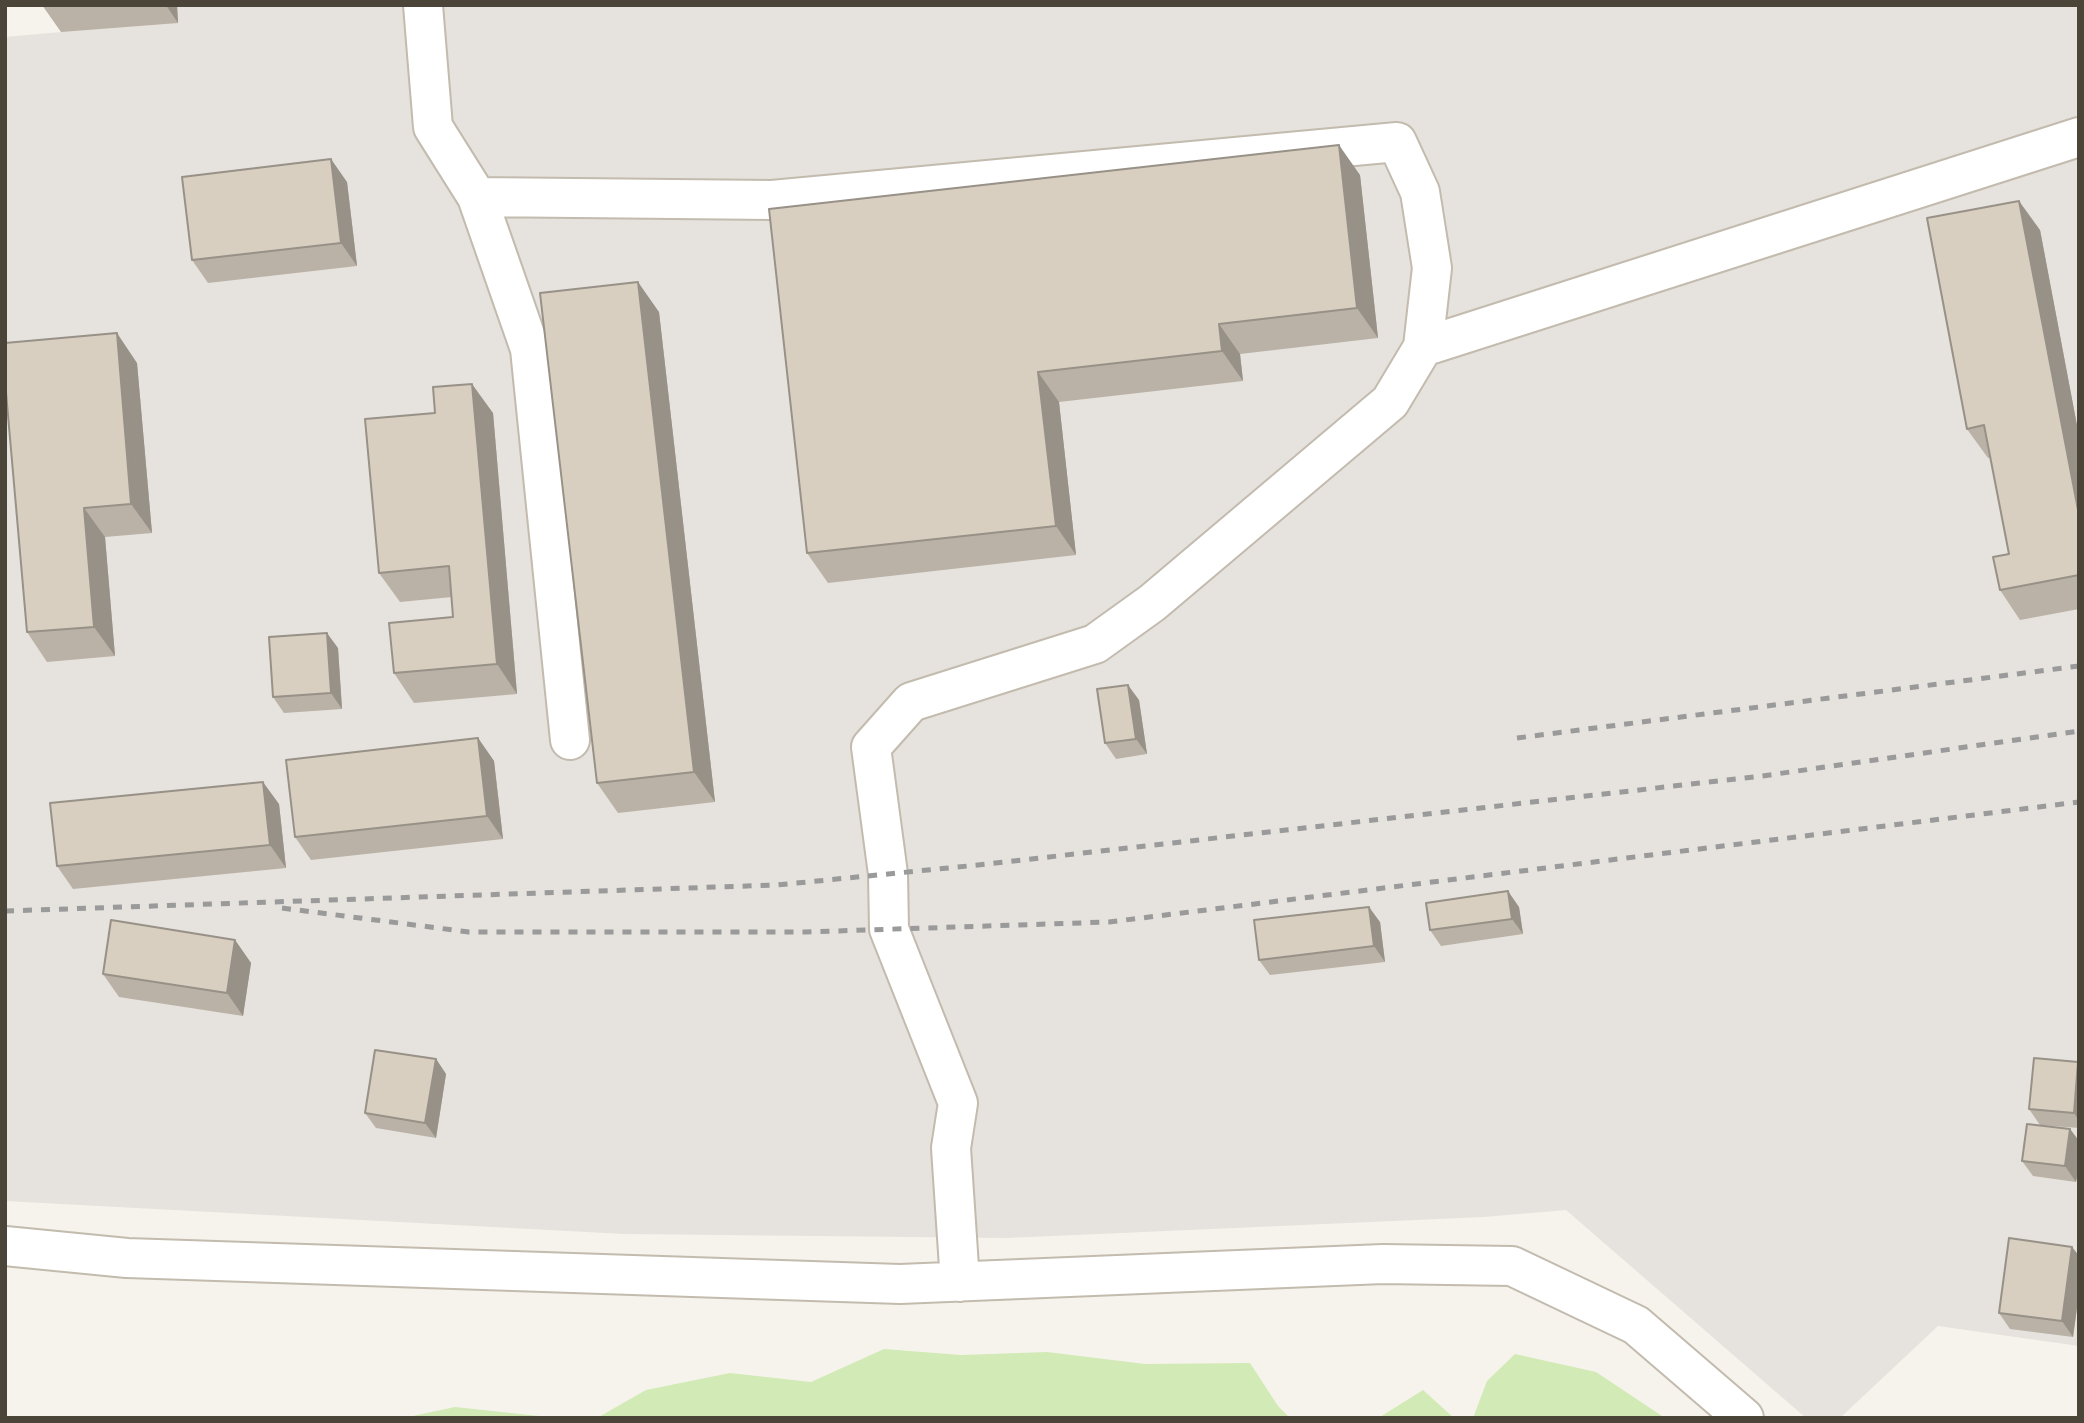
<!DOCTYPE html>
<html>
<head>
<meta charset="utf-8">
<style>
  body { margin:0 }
  #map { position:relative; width:2084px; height:1423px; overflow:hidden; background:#f6f3ec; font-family:"Alegreya Sans",sans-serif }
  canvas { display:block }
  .frame { position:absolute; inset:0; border:7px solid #4b4439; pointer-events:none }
</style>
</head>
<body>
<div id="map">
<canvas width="2084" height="1423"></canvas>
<div class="frame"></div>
</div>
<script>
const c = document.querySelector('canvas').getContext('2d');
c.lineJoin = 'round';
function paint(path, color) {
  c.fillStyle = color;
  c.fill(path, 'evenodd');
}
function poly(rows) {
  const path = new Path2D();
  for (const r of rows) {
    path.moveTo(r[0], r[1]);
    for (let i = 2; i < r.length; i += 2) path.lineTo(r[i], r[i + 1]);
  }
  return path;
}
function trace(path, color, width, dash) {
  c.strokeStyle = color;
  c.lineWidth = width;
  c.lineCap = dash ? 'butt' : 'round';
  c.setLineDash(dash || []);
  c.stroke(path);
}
paint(poly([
  [59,5,2079,5,2079,1346,1938,1326,1840,1418,1806,1418,1566,1210,1484,1217,1007,1238,624,1234,5,1201,5,37,61,32]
]), '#e6e2dd');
paint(poly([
  [884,1349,961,1355,1047,1352,1145,1364,1250,1363,1278,1406,1290,1418,597,1418,646,1390,730,1373,811,1382],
  [1515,1354,1596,1372,1665,1418,1473,1418,1487,1381],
  [1423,1390,1454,1418,1379,1418,1380,1417],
  [455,1407,558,1418,403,1418]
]), '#d2eab5');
const minor = poly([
  [423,5,433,127,477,197,772,200,1397,142,1420,192,1432,268,1423,347,1390,402,1152,603,1095,644,911,702,871,747,888,874,889,929,958,1103,951,1148,960,1282],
  [477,197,530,349,570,740],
  [1423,347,2079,137],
  [5,1246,127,1258,900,1284,1383,1264,1512,1266,1636,1325,1744,1418]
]);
trace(minor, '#c2bbae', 42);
trace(minor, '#fff', 38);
trace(poly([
  [1517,738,2079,666],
  [282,908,469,932,805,932,1109,922,2079,802],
  [5,911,777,885,978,865,1762,776,2079,731]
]), '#9a9a9a', 5, [9, 9]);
paint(poly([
  [42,5,177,5,178,23,61,32],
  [1360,175,1378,338,1240,354,1243,381,1059,402,1076,555,828,583,807,553,769,209],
  [347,182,357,266,208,283,192,260],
  [2040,230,2079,436,2079,609,2020,620,2000,590,2009,554,1990,458,1988,458,1967,429],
  [659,312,715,802,618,813,597,783],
  [137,363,152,533,105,537,115,656,47,662,27,632],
  [493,413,517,694,414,703,394,673,453,617,452,597,400,602,379,573],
  [338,648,342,709,284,713,273,697],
  [1139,700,1147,754,1116,759,1105,743],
  [478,738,494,761,503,839,311,860,295,837],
  [279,804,286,868,73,889,57,866],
  [1519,907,1523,934,1441,946,1430,930],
  [1380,922,1385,962,1270,975,1259,960],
  [235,940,251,963,243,1016,119,997,103,974],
  [436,1059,446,1074,436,1138,376,1128,365,1113],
  [2078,1062,2079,1128,2040,1125,2029,1109],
  [2070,1129,2079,1141,2079,1164,2076,1182,2033,1176,2022,1161],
  [2072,1247,2079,1256,2079,1293,2073,1337,2010,1329,1999,1313]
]), '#bab2a6');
paint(poly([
  [166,5,177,5,178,23],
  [1339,145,1360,175,1378,338,1357,308],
  [331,159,347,182,357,266,341,243],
  [2019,201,2040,230,2079,436,2079,515],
  [638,282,659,312,715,802,694,772],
  [1219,324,1240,354,1243,381,1222,351],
  [117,333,137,363,152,533,131,504],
  [1038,372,1059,402,1076,555,1056,526],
  [472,384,493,413,517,694,497,664],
  [84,508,105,537,115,656,94,627],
  [327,633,338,648,342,709,331,693],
  [1128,685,1139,700,1147,754,1136,739],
  [478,738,494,761,503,839,487,816],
  [263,782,279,804,286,868,270,845],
  [1508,891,1519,907,1523,934,1512,919],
  [1369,907,1380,922,1385,962,1374,946],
  [235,940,251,963,243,1016,227,993],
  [436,1059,446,1074,436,1138,425,1123],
  [2078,1062,2079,1121,2074,1113],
  [2070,1129,2079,1141,2079,1164,2076,1182,2065,1166],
  [2072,1247,2079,1256,2079,1293,2073,1337,2062,1321]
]), '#979187');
const building = poly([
  [1339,145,1357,308,1219,324,1222,351,1038,372,1056,526,807,553,769,209,1339,145],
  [331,159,341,243,192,260,182,177,331,159],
  [2019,201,2079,515,2079,575,2000,590,1993,557,2009,554,1984,425,1967,429,1927,218,2019,201],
  [638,282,694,772,597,783,540,293,638,282],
  [117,333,131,504,84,508,94,627,27,632,5,381,5,343,117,333],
  [472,384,497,664,394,673,389,623,453,617,449,566,379,573,365,419,435,413,433,387,472,384],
  [327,633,331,693,273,697,269,637,327,633],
  [1128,685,1136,739,1105,743,1097,689,1128,685],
  [478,738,487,816,295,837,286,760,478,738],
  [263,782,270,845,57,866,50,803,263,782],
  [1508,891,1512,919,1430,930,1426,903,1508,891],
  [1369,907,1374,946,1259,960,1254,920,1369,907],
  [111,920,235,940,227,993,103,974,111,920],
  [375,1050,436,1059,425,1123,365,1113,375,1050],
  [2034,1058,2078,1062,2074,1113,2029,1109,2034,1058],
  [2027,1124,2070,1129,2065,1166,2022,1161,2027,1124],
  [2009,1238,2072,1247,2062,1321,1999,1313,2009,1238]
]);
paint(building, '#d8cfc1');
trace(building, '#979187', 2);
</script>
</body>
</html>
